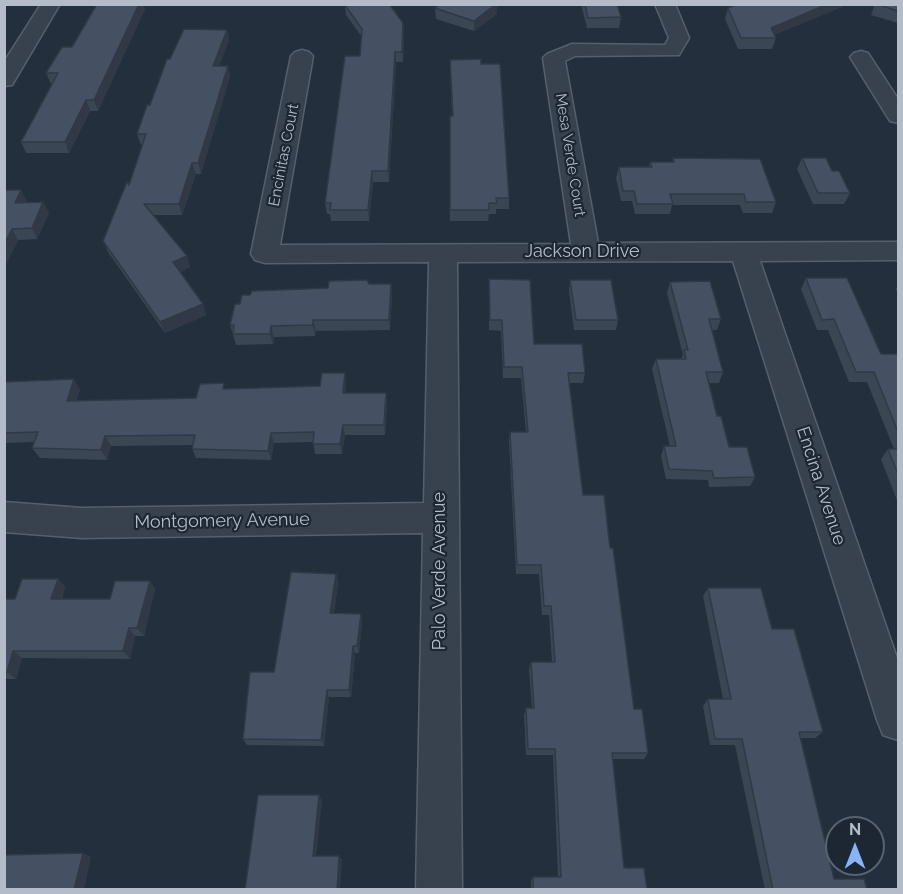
<!DOCTYPE html>
<html>
<head>
<meta charset="utf-8">
<style>
  body { margin:0 }
  #map { position:relative; width:903px; height:894px; overflow:hidden; background:#242f3e; font-family:Raleway,sans-serif }
  canvas { display:block }
  .frame { position:absolute; inset:0; border:6px solid #b4bcc9; pointer-events:none }
  .north { position:absolute; left:825px; top:816px; width:60px; height:60px; box-sizing:border-box; background:#1d2633; border:2px solid #59626f; border-radius:50%; rotate:0deg; font-size:16px; font-weight:700; line-height:24px; text-align:center; color:#b4bcc9 }
  .north::after { content:''; display:block; margin:auto; width:21px; height:27px; background:#8ab4f8; clip-path:polygon(50% 0,100% 100%,50% 72%,0 100%) }
</style>
</head>
<body>
<div id="map">
<canvas width="903" height="894"></canvas>
<div class="frame"></div>
<div class="north">N</div>
</div>
<script>
const c = document.querySelector('canvas').getContext('2d');
c.lineJoin = 'round';
function poly(rows) {
  const path = new Path2D();
  for (const r of rows) {
    path.moveTo(r[0], r[1]);
    for (let i = 2; i < r.length; i += 2) path.lineTo(r[i], r[i + 1]);
  }
  return path;
}
function trace(path, color, width, dash) {
  c.strokeStyle = color;
  c.lineWidth = width;
  c.lineCap = dash ? 'butt' : 'round';
  c.setLineDash(dash || []);
  c.stroke(path);
}
function paint(path, color) {
  c.fillStyle = color;
  c.fill(path, 'evenodd');
}
function label(font, color, halo, rows, align = 'center') {
  c.font = font + ' Raleway,sans-serif';
  c.lineWidth = 4.5;
  c.setLineDash([]);
  c.textBaseline = 'middle';
  c.strokeStyle = halo;
  c.fillStyle = color;
  for (const [text, x, y, turn = 0] of rows) {
    c.save();
    c.translate(x, y);
    c.rotate((+turn || 0) * Math.PI / 180);
    c.textAlign = isNaN(turn) ? turn : align;
    if (halo) c.strokeText(text, 0, 0);
    c.fillText(text, 0, 0);
    c.restore();
  }
}
const minor = poly([
  [41,4,60,4,15,80,12,85,4,86,4,62,41,4],
  [655,4,675,4,689,38,679,55,575,56,565,61,598,243,898,242,898,260,760,261,898,661,898,740,883,735,877,720,733,261,457,262,462,890,416,890,423,533,82,538,4,532,4,502,82,508,424,503,429,262,265,263,255,260,251,254,291,56,295,52,302,50,309,52,313,56,280,245,571,244,543,58,547,54,572,44,665,45,669,38,655,4],
  [861,51,868,53,898,99,898,123,890,121,850,57,854,53,861,51]
]);
trace(minor, '#565f6c', 3);
paint(minor, '#38414e');
paint(poly([
  [581,4,617,4,621,17,619,28,587,28],
  [849,4,774,35,776,38,772,49,738,49,725,19,728,8],
  [875,4,898,4,898,23,871,15],
  [345,5,404,33,403,62,396,62,389,182,373,182,369,221,331,221,330,214,327,214,325,203,360,56,362,37,346,15],
  [435,8,497,14,474,31,436,19],
  [145,9,98,111,90,111,69,153,26,153,21,142,52,84,51,84,46,73,72,47],
  [227,30,229,40,219,66,228,66,230,76,201,174,196,174,182,215,153,215,187,256,190,267,180,272,203,304,206,315,165,333,108,252,103,241,129,185,143,145,141,145,137,134,170,59],
  [450,60,481,64,509,198,509,209,496,209,496,214,489,214,488,221,450,221,450,116,452,116],
  [673,158,776,202,772,213,743,213,740,205,672,205,670,214,635,214,632,201,621,201,616,178,619,167,649,167,650,162,673,162],
  [802,158,832,171,850,193,844,204,813,204,797,169],
  [4,190,27,201,26,203,43,202,49,213,37,239,18,240,4,268],
  [806,278,881,354,898,354,898,503,881,459,888,449,894,449,867,382,849,382,828,330,817,330,801,289],
  [489,279,534,344,585,373,583,383,569,383,583,495,610,548,634,709,648,753,644,759,613,759,624,868,647,890,531,890,531,880,533,877,558,877,553,755,526,755,524,715,526,708,532,708,529,669,531,662,552,662,549,615,542,615,539,574,516,574,509,442,510,432,526,432,521,378,503,378,501,331,489,330],
  [570,280,618,320,616,330,574,330,569,291],
  [670,282,721,319,717,330,712,330,723,372,719,383,708,383,717,416,729,447,755,477,750,486,709,487,708,480,666,479,661,456,664,446,670,446,652,369,656,359,681,359,683,355,667,293],
  [369,284,391,284,392,295,390,330,316,331,315,336,274,337,273,344,236,345,230,325,240,304,328,288],
  [898,284,898,294,896,289],
  [4,382,80,390,76,401,196,398,226,389,320,386,346,383,345,393,386,393,387,404,385,435,345,435,342,454,315,454,313,442,274,443,271,460,196,458,192,449,192,445,111,446,107,460,40,458,32,448,34,442,6,443,4,441],
  [336,574,338,582,334,613,362,622,359,653,355,653,351,697,329,697,324,746,247,745,243,739,274,672],
  [58,579,65,587,62,599,110,599,150,581,155,589,144,636,135,636,130,659,22,658,16,679,4,679,4,599,15,599],
  [708,588,772,629,823,732,815,738,800,738,834,879,867,890,765,890,735,745,710,745,703,706,708,699,723,699,703,596]
]), '#3b4654');
paint(poly([
  [139,4,144,4,145,9,98,111,94,100],
  [496,4,497,4,497,14,474,31,474,21],
  [828,4,849,4,767,38,771,28],
  [403,23,404,33,403,62,402,52],
  [227,30,229,40,215,77,213,66],
  [395,52,396,62,389,182,388,171],
  [228,66,230,76,201,174,198,163],
  [86,100,90,111,69,153,65,142],
  [192,163,196,174,182,215,179,204],
  [372,171,373,182,369,221,368,210],
  [21,190,27,201,21,214,15,203],
  [43,202,49,213,37,239,32,228],
  [12,229,18,240,4,268,4,244],
  [187,256,190,267,177,273,173,262],
  [391,284,392,295,390,330,389,320],
  [203,304,206,315,165,333,160,322],
  [313,320,316,331,315,336,313,325],
  [271,326,274,337,273,344,270,334],
  [345,373,346,383,344,403,343,393],
  [74,379,80,390,73,411,67,401],
  [386,393,387,404,385,435,384,425],
  [343,425,345,435,342,454,340,444],
  [271,433,274,443,271,460,268,451],
  [105,436,111,446,107,460,101,450],
  [336,574,338,582,333,621,330,613],
  [58,579,65,587,59,607,51,599],
  [150,581,155,589,144,636,137,628],
  [361,614,362,622,359,653,357,646],
  [129,628,135,636,130,659,123,651],
  [353,646,355,653,351,697,349,690],
  [13,651,22,658,16,679,7,672],
  [327,690,329,697,324,746,321,740],
  [319,795,322,800,316,860,313,856],
  [83,853,91,857,84,890,74,890],
  [339,856,342,860,340,890,337,890]
]), '#303945');
const building = poly([
  [97,4,139,4,94,100,86,100,65,142,21,142,58,73,46,73,62,47,72,47,97,4],
  [389,4,403,23,402,52,395,52,388,171,372,171,368,210,330,210,331,203,325,203,345,56,360,56,362,29,345,5,389,4],
  [441,4,496,4,474,21,435,8,441,4],
  [585,4,617,4,621,17,588,18,585,4],
  [738,4,828,4,771,28,776,38,741,38,728,8,738,4],
  [876,4,898,4,898,11,876,4],
  [184,29,227,30,213,66,228,66,198,163,192,163,179,204,144,204,187,256,173,262,203,304,160,322,103,241,127,182,129,185,146,134,137,134,147,105,150,105,167,59,170,59,184,29],
  [481,59,481,64,500,64,509,198,496,198,497,203,489,203,489,210,450,210,450,116,453,116,450,60,481,59],
  [673,158,760,159,776,202,746,202,744,194,670,194,673,204,637,204,634,191,623,191,619,167,652,167,650,162,674,162,673,158],
  [802,158,826,158,832,171,839,171,850,193,818,193,802,158],
  [4,190,21,190,15,203,43,202,32,228,12,229,4,244,4,190],
  [806,278,847,278,881,354,898,354,898,432,874,372,856,372,834,319,822,320,806,278],
  [489,279,530,280,534,344,582,344,585,373,568,373,583,495,604,495,610,548,613,548,634,709,642,709,648,753,612,753,624,868,644,868,647,890,533,890,533,877,561,877,555,749,528,749,526,708,534,708,531,662,555,662,551,606,544,606,541,565,517,565,510,432,528,432,522,367,504,367,502,320,490,320,489,279],
  [367,280,369,284,391,284,389,320,313,320,313,325,271,326,270,334,233,334,234,325,230,325,235,304,240,304,242,295,250,295,252,291,328,288,329,281,367,280],
  [570,280,611,280,618,320,576,320,570,280],
  [710,281,721,319,709,319,723,372,706,372,717,416,721,416,729,447,747,447,755,477,714,478,712,471,669,469,664,446,676,446,656,359,686,359,684,350,688,350,670,282,710,281],
  [322,373,345,373,343,393,386,393,384,425,343,425,340,444,313,444,314,432,271,433,268,451,192,449,195,435,105,436,101,450,32,448,38,432,4,433,4,382,74,379,67,401,196,398,200,384,224,383,223,389,320,386,322,373],
  [888,449,898,449,898,474,888,449],
  [291,572,336,574,330,613,361,614,357,646,353,646,349,690,327,690,321,740,243,739,250,672,274,672,291,572],
  [22,579,58,579,51,599,110,599,115,581,150,581,137,628,129,628,123,651,13,651,7,672,4,672,4,599,15,599,22,579],
  [708,588,761,588,772,629,794,629,823,732,799,732,834,879,864,879,867,890,773,890,742,739,715,739,708,699,731,699,708,588],
  [258,795,319,795,313,856,339,856,337,890,245,890,258,795],
  [83,853,74,890,4,890,4,855,83,853]
]);
paint(building, '#455162');
trace(building, '#303945', 1.5);
label('15px', '#b4bcc9', '#1d2633', [
  ["Encinitas Court",284,155,-79],
  ["Mesa Verde Court",570,155,81]
]);
label('18px', '#b4bcc9', '#1d2633', [
  ["Jackson Drive",582,252],
  ["Encina Avenue",821,486,72],
  ["Montgomery Avenue",222,521,-1],
  ["Palo Verde Avenue",440,571,-90]
]);
</script>
</body>
</html>
